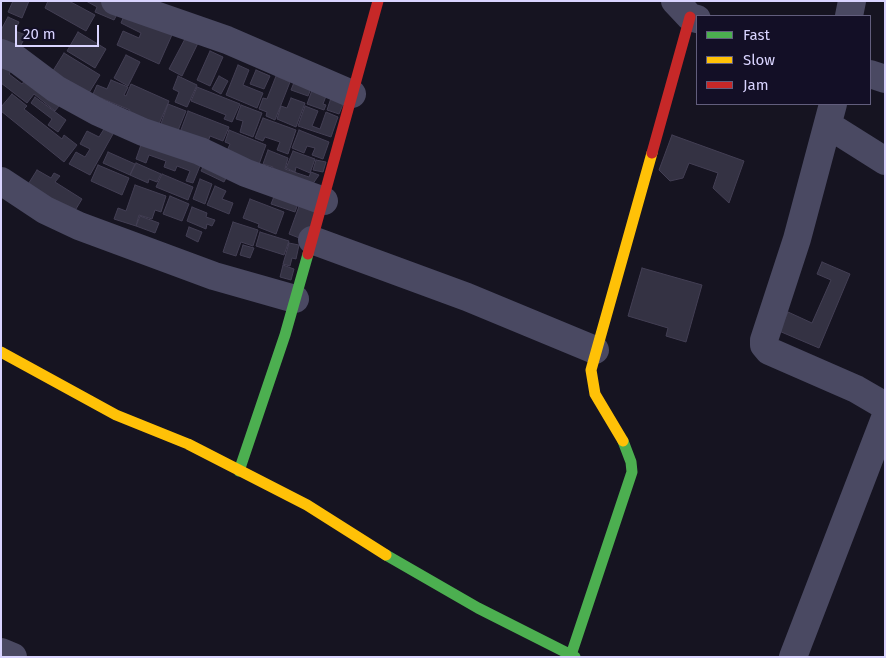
<!DOCTYPE html>
<html>
<head>
<meta charset="utf-8">
<style>
  body { margin:0 }
  #map { position:relative; width:886px; height:658px; overflow:hidden; background:#161421; font-family:"Fira Sans",sans-serif }
  canvas { display:block }
  .frame { position:absolute; inset:0; border:2px solid #d9d4ff; pointer-events:none }
  .legend { position:absolute; left:696px; top:15px; width:175px; height:90px; box-sizing:border-box; background:#130f26; border:1px solid #625e7d; margin:0; padding:6px 9px; list-style:none; font-size:15px; color:#d9d4ff }
  .legend li { display:flex; align-items:center; gap:10px; height:25px }
  .legend b { width:25px; border:1px solid #625e7d }
  .scale { position:absolute; left:15px; top:25px; width:84px; height:22px; box-sizing:border-box; border:2px solid #d9d4ff; border-top:0; padding-left:6px; font-size:15px; line-height:18px; white-space:nowrap; color:#d9d4ff; -webkit-text-stroke:4px #130f26; paint-order:stroke }
</style>
</head>
<body>
<div id="map">
<canvas width="886" height="658"></canvas>
<div class="frame"></div>
<ul class="legend">
<li><b style="height:6px;background:#4caf50"></b>Fast</li>
<li><b style="height:6px;background:#ffc107"></b>Slow</li>
<li><b style="height:6px;background:#c62828"></b>Jam</li>
</ul>
<div class="scale">20 m</div>
</div>
<script>
const c = document.querySelector('canvas').getContext('2d');
c.lineJoin = 'round';
function paint(path, color) {
  c.fillStyle = color;
  c.fill(path, 'evenodd');
}
function poly(rows) {
  const path = new Path2D();
  for (const r of rows) {
    path.moveTo(r[0], r[1]);
    for (let i = 2; i < r.length; i += 2) path.lineTo(r[i], r[i + 1]);
  }
  return path;
}
function trace(path, color, width, dash) {
  c.strokeStyle = color;
  c.lineWidth = width;
  c.lineCap = dash ? 'butt' : 'round';
  c.setLineDash(dash || []);
  c.stroke(path);
}
const building = poly([
  [13,1,29,1,22,18,8,12,13,1],
  [48,1,69,1,95,15,86,31,45,8,48,1],
  [86,1,108,1,121,7,114,20,95,12,97,7,86,1],
  [128,6,175,28,159,64,117,45,123,31,139,38,141,33,121,23,128,6],
  [8,17,19,22,15,31,26,35,19,49,1,40,1,30,8,17],
  [78,32,106,49,95,68,67,51,78,32],
  [186,37,198,43,182,76,169,69,186,37],
  [210,51,223,57,210,86,197,80,210,51],
  [64,53,100,75,87,96,51,74,64,53],
  [126,55,140,62,128,86,114,78,126,55],
  [1,57,14,67,9,74,22,84,29,75,63,101,55,111,34,94,27,103,1,83,1,57],
  [238,65,249,70,243,85,263,93,257,108,226,95,238,65],
  [256,70,270,76,264,89,250,84,256,70],
  [297,75,314,81,308,96,291,90,297,75],
  [178,76,197,85,187,107,175,102,179,92,173,89,178,76],
  [219,76,228,81,221,94,212,89,219,76],
  [276,76,290,82,275,120,266,116,267,112,259,109,263,98,267,99,276,76],
  [111,80,128,87,124,95,126,96,131,84,169,101,156,131,126,119,130,110,101,98,98,104,90,101,97,85,107,89,111,80],
  [315,82,329,88,323,104,326,105,324,110,307,104,315,82],
  [197,87,240,104,232,122,224,119,226,115,191,101,197,87],
  [12,94,27,106,24,109,62,139,64,135,77,145,64,162,1,111,1,107,12,94],
  [332,95,347,95,339,114,327,110,332,95],
  [35,97,66,120,58,132,48,125,52,119,31,103,35,97],
  [291,98,305,103,296,127,277,119,281,106,287,108,291,98],
  [168,104,186,111,175,138,158,132,168,104],
  [241,105,262,113,253,137,240,132,243,121,236,119,241,105],
  [305,106,318,111,312,126,320,129,326,112,338,117,331,137,298,126,305,106],
  [188,111,229,127,223,141,210,136,207,145,179,135,188,111],
  [263,118,296,130,288,154,277,150,280,142,265,137,263,141,255,138,263,118],
  [104,129,113,134,90,175,69,164,76,152,85,157,90,149,80,144,87,131,99,137,104,129],
  [229,130,266,145,258,167,226,153,230,144,225,142,229,130],
  [299,130,329,142,323,159,312,155,315,148,307,146,304,153,292,148,299,130],
  [672,135,744,161,729,203,713,188,718,173,689,163,683,178,670,181,659,170,672,135],
  [143,139,202,161,193,183,186,181,190,171,177,166,175,171,164,167,166,161,149,155,146,163,136,159,143,139],
  [268,150,288,158,285,169,309,177,311,172,319,175,310,188,271,173,273,167,263,164,268,150],
  [293,151,315,159,310,173,296,167,295,172,286,168,293,151],
  [108,152,135,164,130,175,103,163,108,152],
  [316,160,326,162,323,172,313,170,316,160],
  [206,161,229,172,224,182,201,171,206,161],
  [136,163,161,174,157,182,149,179,148,183,130,175,136,163],
  [98,165,129,178,122,195,91,181,98,165],
  [37,170,51,178,54,173,60,176,55,182,82,199,73,214,27,186,37,170],
  [162,174,193,187,188,200,156,187,162,174],
  [200,179,212,184,205,204,193,199,200,179],
  [135,185,166,196,161,212,155,210,152,219,139,215,136,226,114,219,118,208,126,211,135,185],
  [215,186,226,191,222,199,233,203,229,214,207,205,215,186],
  [277,189,300,198,295,212,271,204,277,189],
  [170,196,189,204,182,221,163,214,170,196],
  [302,198,320,205,307,241,289,234,302,198],
  [250,199,284,212,276,234,258,227,259,224,243,218,250,199],
  [192,207,207,213,206,217,215,220,212,226,207,224,206,229,187,221,192,207],
  [140,216,159,223,155,233,136,226,140,216],
  [233,222,258,230,253,246,241,242,236,256,223,252,233,222],
  [189,227,202,232,198,242,186,236,189,227],
  [260,232,289,241,284,255,256,246,260,232],
  [289,243,299,245,296,259,292,258,290,266,283,264,289,243],
  [243,245,254,248,250,258,240,255,243,245],
  [822,262,850,274,819,348,779,331,788,312,812,323,831,280,817,274,822,262],
  [283,265,294,269,291,280,280,277,283,265],
  [642,268,702,285,686,342,666,336,668,328,628,316,642,268]
]);
paint(building, '#343243');
trace(building, '#433f54', 1);
trace(poly([
  [115,1,227,40,352,94],
  [675,1,690,17,697,19],
  [849,16,852,1],
  [1,53,16,59,56,89,98,112,143,132,200,151,246,173,324,201],
  [870,74,885,79],
  [833,104,797,239,764,340,764,345,769,351,856,389,885,406],
  [828,125,885,161],
  [1,181,45,210,79,226,214,276,295,299],
  [312,240,467,297,595,350],
  [1,652,13,657],
  [793,657,885,418]
]), '#4a4962', 28);
trace(poly([
  [239,471,285,335,308,254],
  [386,555,478,608,575,657],
  [571,655,632,472,631,462,623,441]
]), '#4caf50', 11);
trace(poly([
  [1,352,116,415,188,444,307,505,386,555],
  [623,441,595,394,591,370,652,153]
]), '#ffc107', 11);
trace(poly([
  [652,153,690,17],
  [308,254,378,1]
]), '#c62828', 11);
</script>
</body>
</html>
